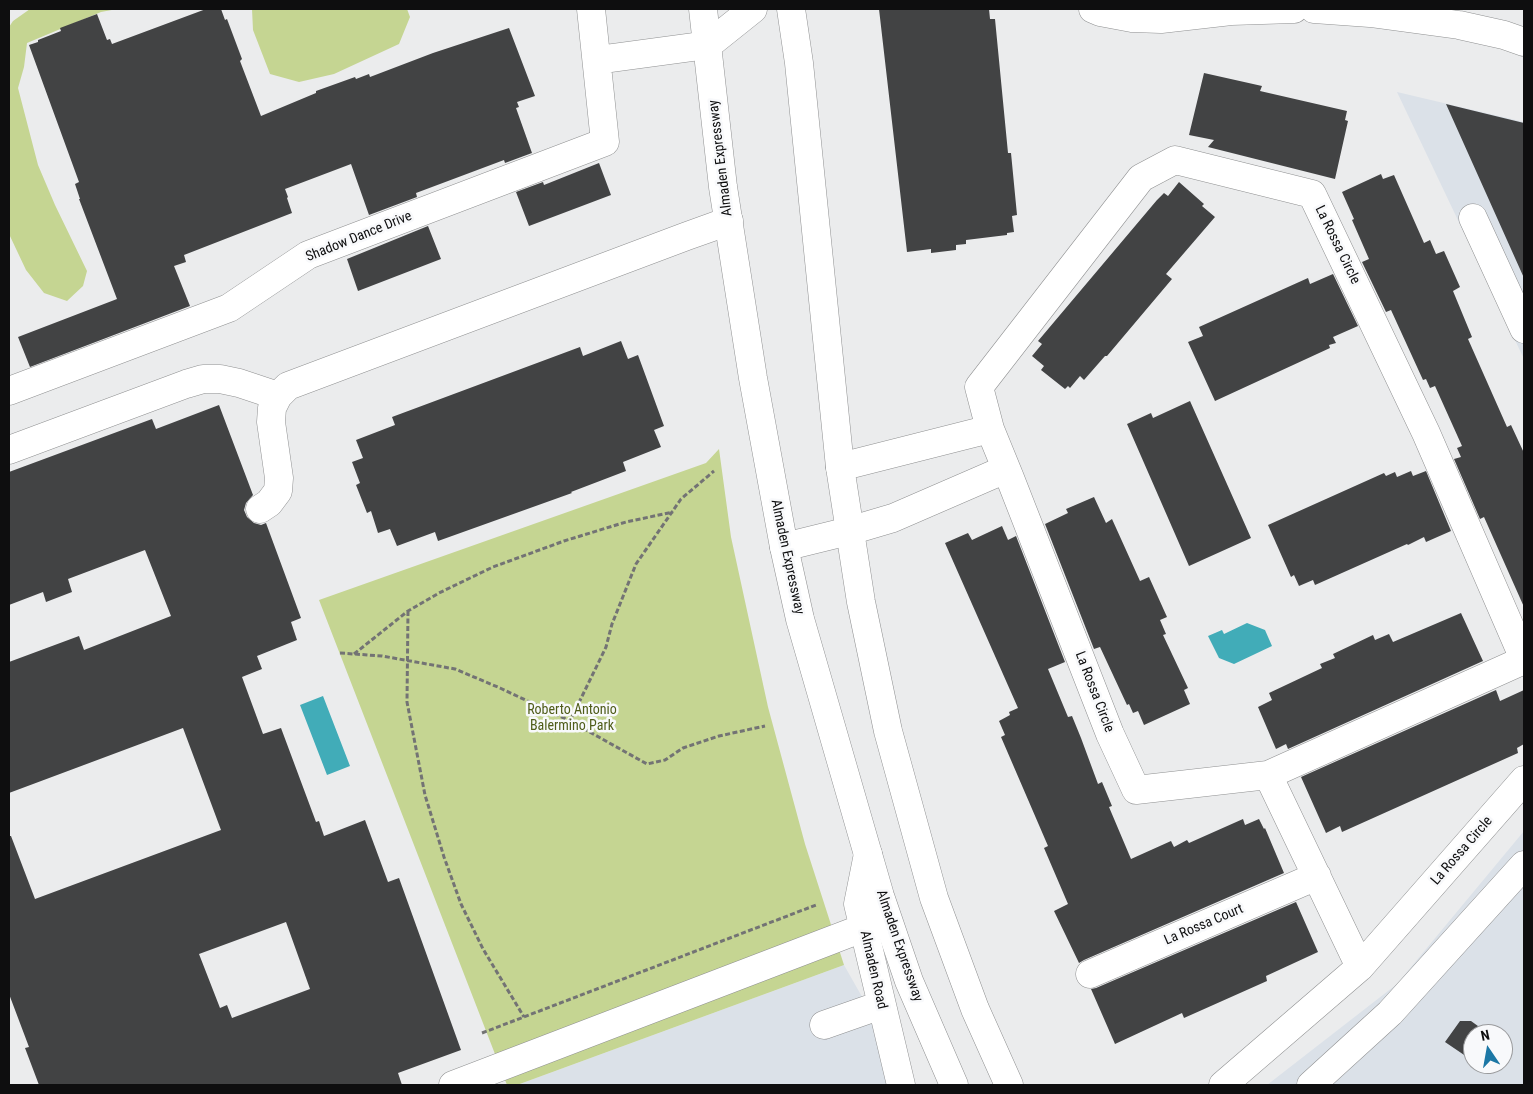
<!DOCTYPE html>
<html>
<head>
<meta charset="utf-8">
<style>
  body { margin:0 }
  #map { position:relative; width:1533px; height:1094px; overflow:hidden; background:#ebeced; font-family:"Roboto Condensed",sans-serif }
  canvas { display:block }
  .frame { position:absolute; inset:0; border:10px solid #0e0e0f; pointer-events:none }
  .north { position:absolute; left:1463px; top:1024px; width:50px; height:50px; box-sizing:border-box; background:#f8f9fb; border:1px solid #9a9b9d; border-radius:50%; rotate:348deg; font-size:14px; font-weight:700; line-height:20px; text-align:center; color:#0e0e0f }
  .north::after { content:''; display:block; margin:auto; width:18px; height:22px; background:#1c77a5; clip-path:polygon(50% 0,100% 100%,50% 72%,0 100%) }
</style>
</head>
<body>
<div id="map">
<canvas width="1533" height="1094"></canvas>
<div class="frame"></div>
<div class="north">N</div>
</div>
<script>
const c = document.querySelector('canvas').getContext('2d');
c.lineJoin = 'round';
function paint(path, color) {
  c.fillStyle = color;
  c.fill(path, 'evenodd');
}
function poly(rows) {
  const path = new Path2D();
  for (const r of rows) {
    path.moveTo(r[0], r[1]);
    for (let i = 2; i < r.length; i += 2) path.lineTo(r[i], r[i + 1]);
  }
  return path;
}
function trace(path, color, width, dash) {
  c.strokeStyle = color;
  c.lineWidth = width;
  c.lineCap = dash ? 'butt' : 'round';
  c.setLineDash(dash || []);
  c.stroke(path);
}
function label(font, color, halo, rows, align = 'center') {
  c.font = font + ' "Roboto Condensed",sans-serif';
  c.lineWidth = 5;
  c.setLineDash([]);
  c.textBaseline = 'middle';
  c.strokeStyle = halo;
  c.fillStyle = color;
  for (const [text, x, y, turn = 0] of rows) {
    c.save();
    c.translate(x, y);
    c.rotate((+turn || 0) * Math.PI / 180);
    c.textAlign = isNaN(turn) ? turn : align;
    if (halo) c.strokeText(text, 0, 0);
    c.fillText(text, 0, 0);
    c.restore();
  }
}
paint(poly([
  [1397,92,1524,122,1524,359],
  [1524,831,1524,1085,1267,1085,1397,984],
  [1473,1034,1503,1034,1503,1064,1473,1064],
  [844,965,912,1085,517,1085]
]), '#dbe1e8');
paint(poly([
  [30,9,117,9,101,12,27,43,24,67,18,88,38,165,55,205,87,271,83,286,67,301,44,293,26,270,9,234,9,27,13,21],
  [252,9,407,9,410,17,399,44,334,74,299,82,270,74,253,30],
  [719,449,731,537,768,707,805,844,844,965,517,1085,507,1085,319,600,706,463]
]), '#c5d592');
paint(poly([
  [1247,623,1265,630,1272,646,1234,664,1219,658,1208,636,1222,630,1224,634],
  [323,696,350,766,327,775,300,705]
]), '#41acb8');
paint(poly([
  [206,9,221,9,225,20,227,19,242,59,240,61,261,116,316,93,316,91,355,77,356,79,369,74,370,77,433,53,509,28,535,96,517,102,519,107,516,108,532,153,505,163,504,160,416,193,417,197,369,215,351,164,285,189,288,197,287,198,292,213,184,255,186,262,174,266,190,306,30,367,18,337,117,299,79,199,80,199,75,184,79,182,29,45,38,42,38,40,61,31,60,28,97,14,107,40,110,39,112,44],
  [879,9,989,9,990,19,995,19,1008,153,1011,153,1017,215,1012,216,1014,232,1007,233,1007,235,966,240,966,244,956,245,956,250,931,253,931,249,907,252],
  [1204,73,1262,86,1260,91,1347,111,1345,120,1348,121,1335,179,1208,147,1214,140,1189,135],
  [1446,104,1524,123,1524,278],
  [599,163,611,195,529,226,516,192,543,182,544,185],
  [1381,174,1383,179,1394,175,1424,243,1430,240,1436,254,1444,251,1460,287,1453,291,1472,337,1468,339,1507,427,1511,425,1524,453,1524,607,1484,517,1480,519,1454,459,1461,457,1457,448,1462,446,1435,386,1430,388,1426,379,1423,380,1391,310,1386,312,1362,262,1369,259,1352,220,1354,219,1342,192],
  [1179,182,1204,204,1202,206,1215,217,1166,274,1172,279,1107,356,1105,356,1084,380,1080,376,1070,388,1068,386,1065,389,1041,370,1044,366,1032,356,1042,344,1038,341,1157,200,1164,193,1168,196],
  [428,226,441,259,358,291,347,259],
  [1333,274,1358,326,1333,337,1336,343,1329,345,1330,348,1215,401,1188,342,1203,336,1199,327,1308,278,1310,284],
  [621,341,628,359,638,355,664,426,654,430,661,447,623,462,626,471,571,492,572,493,438,541,435,532,397,546,390,529,378,533,371,511,367,513,356,485,360,483,352,462,363,458,356,440,395,425,392,417,580,347,583,356],
  [1190,401,1251,538,1189,566,1127,424,1151,413,1153,418],
  [219,405,253,495,246,503,244,510,247,517,254,523,261,525,266,523,301,618,291,622,297,640,257,656,262,669,242,677,263,734,281,728,316,822,319,821,324,836,365,820,388,882,399,878,461,1050,398,1073,402,1085,39,1085,25,1048,29,1047,9,994,9,836,11,836,35,899,221,830,183,728,9,793,9,662,79,636,84,650,171,616,145,550,68,579,72,592,46,602,43,592,9,605,9,472,152,419,156,429],
  [286,922,310,989,232,1018,227,1005,220,1008,199,954],
  [1411,471,1413,476,1426,471,1451,531,1426,542,1424,537,1408,545,1407,544,1315,585,1313,580,1299,586,1294,575,1291,577,1268,525,1384,473,1386,476,1395,472,1397,477],
  [1094,497,1106,523,1112,519,1140,581,1149,577,1167,617,1160,620,1166,634,1163,635,1188,688,1184,690,1190,704,1144,725,1138,711,1133,713,1129,704,1127,705,1100,647,1094,649,1045,524,1068,513,1066,509],
  [1002,526,1008,540,1016,536,1065,662,1048,669,1068,717,1072,716,1081,738,1098,784,1102,782,1112,806,1109,807,1131,859,1171,841,1174,847,1187,840,1189,843,1243,819,1245,825,1259,819,1264,829,1265,828,1284,873,1084,960,1079,963,1054,911,1068,904,1044,848,1048,846,1001,737,1005,735,999,721,1010,715,1009,712,1018,708,945,543,968,533,972,540],
  [1461,613,1483,661,1288,749,1286,744,1276,749,1258,707,1272,700,1269,693,1322,668,1320,664,1335,658,1333,654,1373,635,1375,640,1389,634,1393,642],
  [1496,690,1500,701,1524,690,1524,744,1517,748,1518,753,1342,832,1340,826,1326,833,1301,777],
  [1296,902,1318,952,1266,976,1267,981,1184,1018,1182,1013,1115,1044,1091,989,1096,988],
  [1460,1021,1471,1021,1489,1034,1473,1034,1473,1061,1445,1042]
]), '#424344');
const minor = poly([
  [1093,9,1100,12,1132,18,1161,19,1231,11,1294,9],
  [1314,9,1370,13,1459,25,1504,35,1524,42],
  [597,60,708,45,753,9],
  [1473,218,1524,329],
  [9,391,229,308,308,255,605,142,591,9],
  [9,450,186,384,203,379,220,379,239,383,278,396],
  [840,467,990,429],
  [260,509,269,503,278,491,279,478,271,422,272,408,278,396,288,386,687,236,729,221],
  [784,547,849,531,893,518,1006,469],
  [1524,659,1426,433,1312,194,1175,160,1141,178,979,387,990,429,1010,478,1110,734,1136,790,1268,775,1524,660],
  [1268,775,1360,967],
  [868,854,858,904,901,1085],
  [1090,974,1317,876],
  [824,1025,881,1005],
  [453,1085,863,928],
  [1223,1085,1360,967,1524,780],
  [1311,1085,1390,1013,1524,865]
]);
const major = poly([
  [703,9,723,187,753,378,784,547,800,619,880,896,909,981,954,1085],
  [791,9,799,63,840,467,861,602,888,731,934,898,975,1009,1009,1085]
]);
trace(minor, '#8f9091', 29);
trace(major, '#8f9091', 29);
trace(poly([
  [408,611,407,702,425,795,444,857,461,904,483,949,524,1017],
  [340,653,382,656,455,669,500,688,570,721,606,647,612,624,636,564,681,499,714,471],
  [354,654,408,611,439,593,493,567,564,541,626,522,673,512],
  [570,721,647,764,665,760,683,748,719,736,765,726],
  [482,1033,816,905]
]), '#737374', 3, [5, 2.5]);
trace(minor, '#fff', 28);
trace(major, '#fff', 28);
label('14px', '#0e0e0f', '#f8f9fb', [
  ["Almaden Expressway",721,158,-97],
  ["Shadow Dance Drive",359,237,-22],
  ["La Rossa Circle",1337,245,64],
  ["Almaden Expressway",787,557,78],
  ["La Rossa Circle",1094,692,69],
  ["La Rossa Circle",1462,851,-49],
  ["La Rossa Court",1204,925,-23],
  ["Almaden Expressway",899,946,71],
  ["Almaden Road",873,970,77]
]);
label('14px', '#4f5c19', '#f8f9fb', [
  ["Roberto Antonio",572,710],
  ["Balermino Park",572,726]
]);
</script>
</body>
</html>
